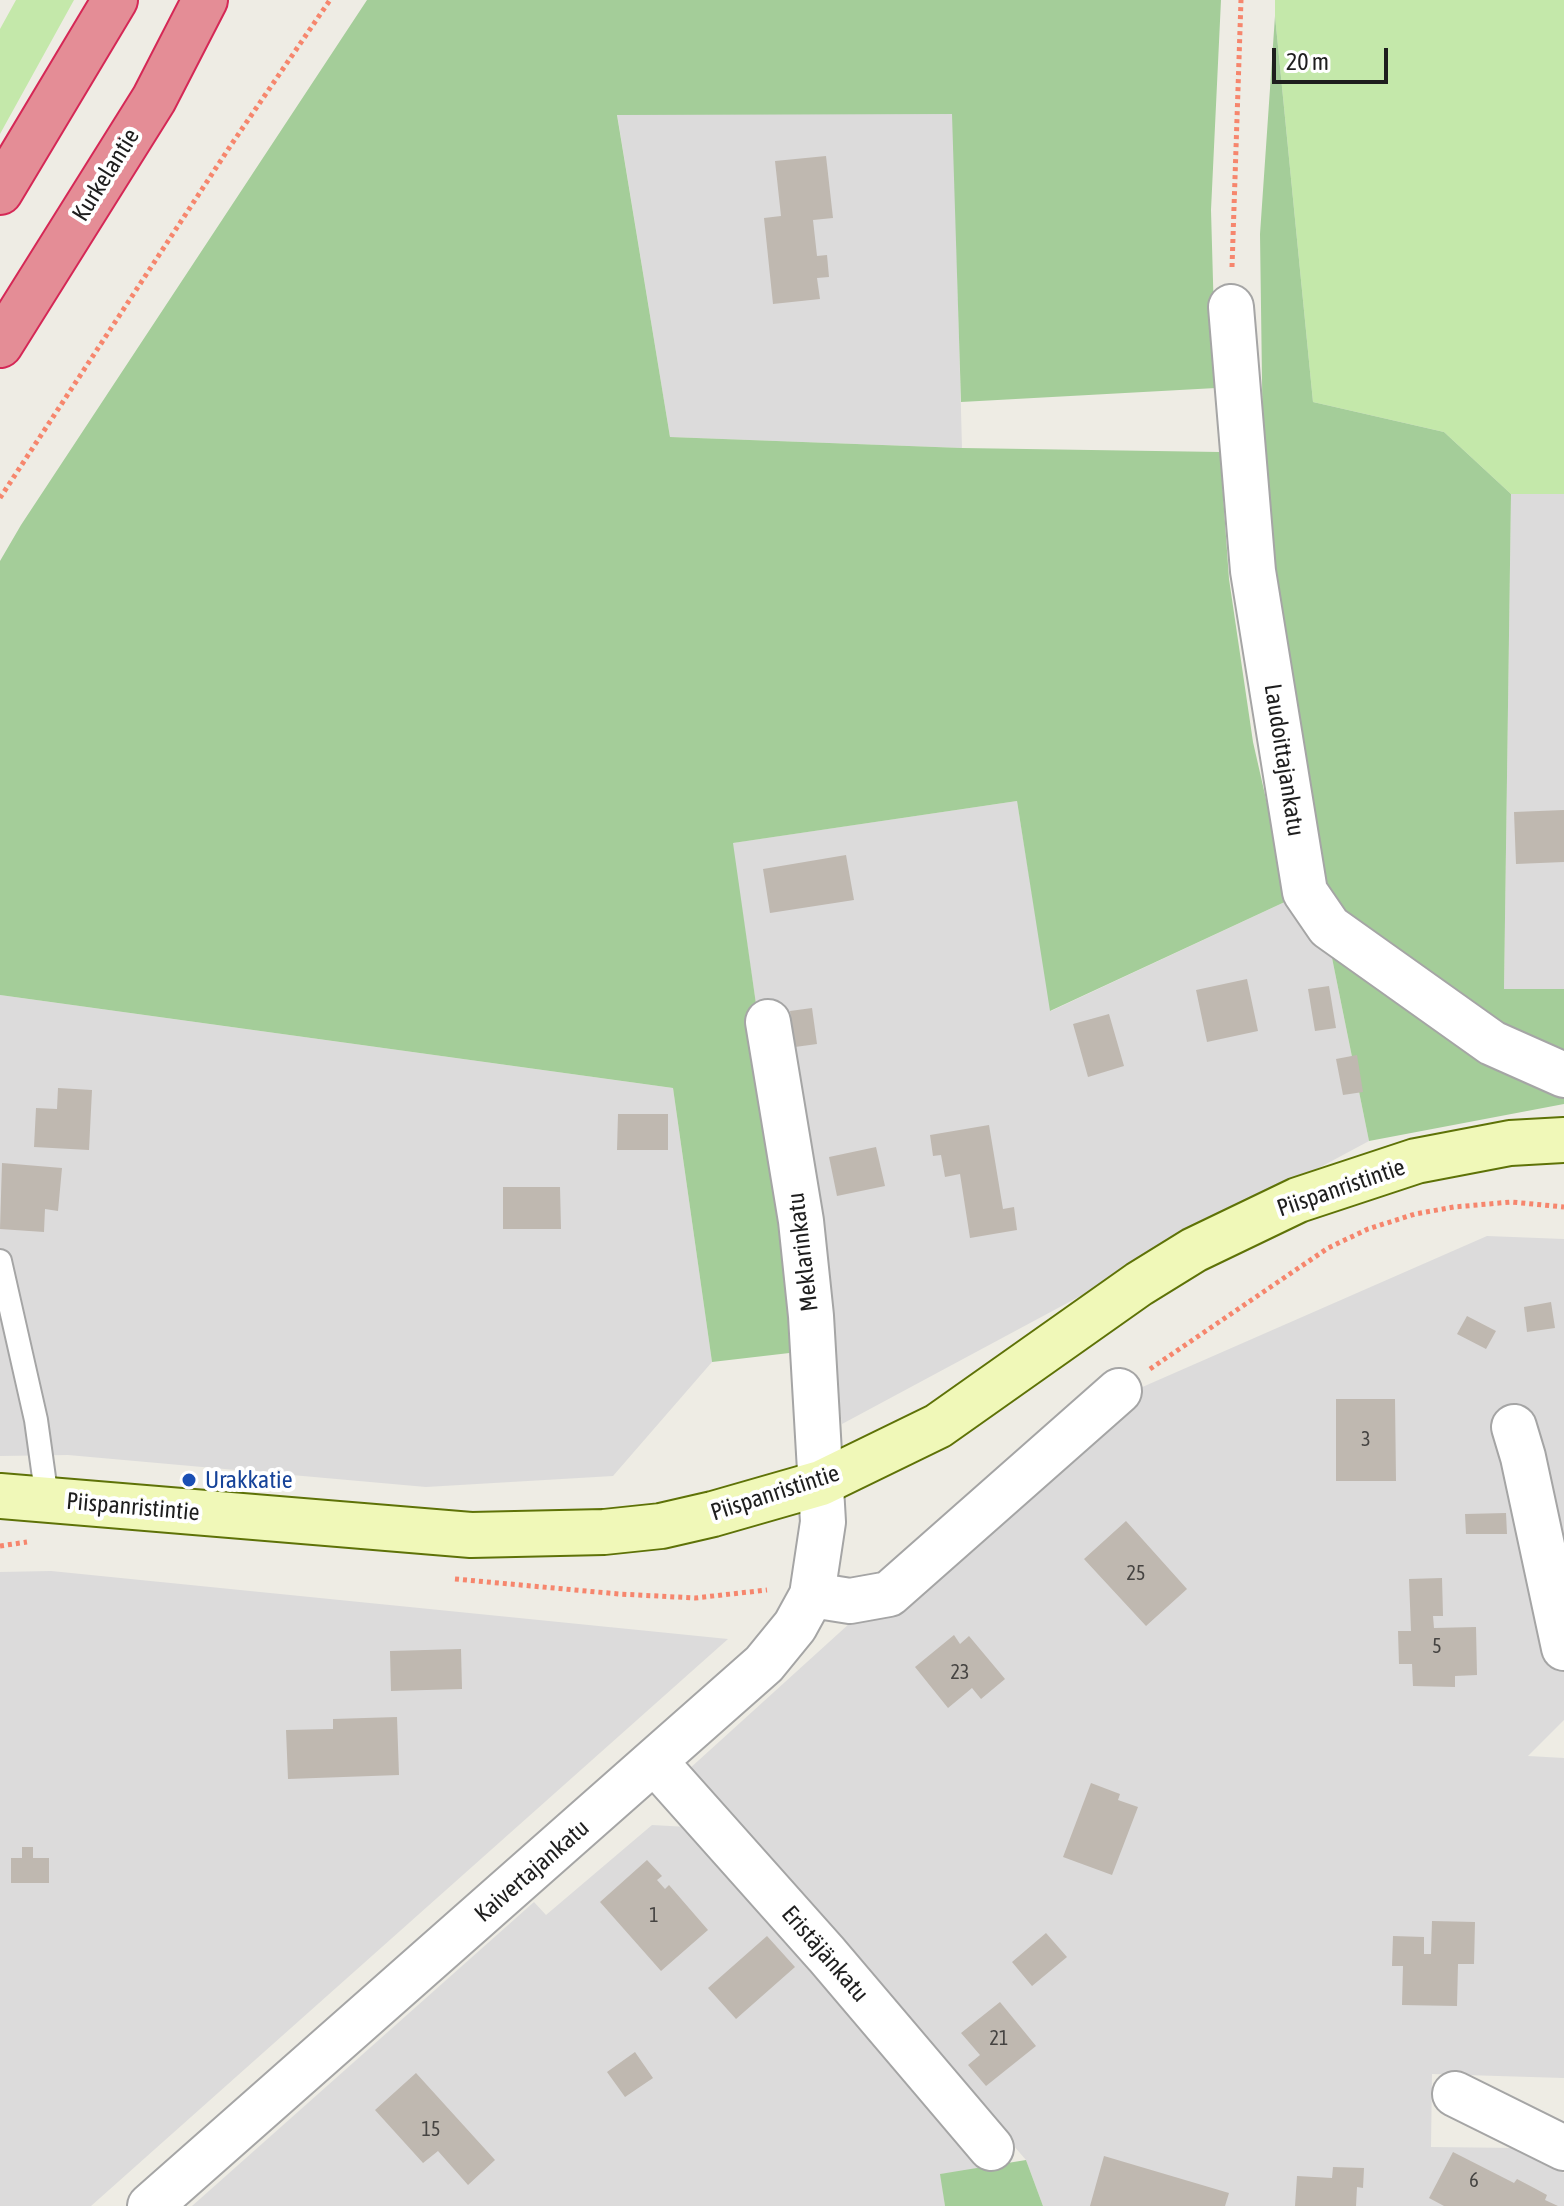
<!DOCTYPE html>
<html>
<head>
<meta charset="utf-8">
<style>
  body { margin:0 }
  #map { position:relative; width:1564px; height:2206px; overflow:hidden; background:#eeece4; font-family:"Asap Condensed",sans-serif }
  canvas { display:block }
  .scale { position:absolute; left:1272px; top:48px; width:116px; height:36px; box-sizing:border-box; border:4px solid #1e1e1e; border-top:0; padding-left:10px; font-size:24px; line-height:28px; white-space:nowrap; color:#1e1e1e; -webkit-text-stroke:6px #fff; paint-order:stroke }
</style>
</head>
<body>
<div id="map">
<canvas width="1564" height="2206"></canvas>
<div class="scale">20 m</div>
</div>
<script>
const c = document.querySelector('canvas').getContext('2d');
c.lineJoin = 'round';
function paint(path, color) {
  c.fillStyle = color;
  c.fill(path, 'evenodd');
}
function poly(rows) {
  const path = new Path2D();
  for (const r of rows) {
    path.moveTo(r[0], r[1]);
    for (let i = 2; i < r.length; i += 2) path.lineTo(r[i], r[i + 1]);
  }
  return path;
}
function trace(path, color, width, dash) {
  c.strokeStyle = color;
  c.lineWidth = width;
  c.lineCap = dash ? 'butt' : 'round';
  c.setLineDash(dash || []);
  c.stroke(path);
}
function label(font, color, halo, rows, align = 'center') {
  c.font = font + ' "Asap Condensed",sans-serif';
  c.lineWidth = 8;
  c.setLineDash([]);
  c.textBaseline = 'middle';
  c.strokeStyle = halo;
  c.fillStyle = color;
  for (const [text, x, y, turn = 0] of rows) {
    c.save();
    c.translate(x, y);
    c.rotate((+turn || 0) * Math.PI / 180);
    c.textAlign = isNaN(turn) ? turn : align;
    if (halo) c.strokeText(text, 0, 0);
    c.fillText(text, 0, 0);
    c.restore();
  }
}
paint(poly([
  [617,114,953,114,962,448,670,437],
  [1511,494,1564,494,1564,989,1504,989],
  [1017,801,1051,1011,1289,900,1329,943,1369,1141,842,1424,779,1010,757,1011,732,843],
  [0,995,673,1088,712,1362,613,1476,426,1487,68,1455,0,1456],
  [1487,1236,1564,1239,1564,1720,1528,1756,1564,1758,1564,2078,1432,2074,1431,2147,1519,2148,1564,2173,1564,2206,1043,2206,1026,2160,688,1770,925,1555,1131,1392],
  [51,1571,728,1639,91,2206,0,2206,0,1572],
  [652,1825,688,1827,986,2168,941,2174,945,2206,192,2206,534,1902,546,1915]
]), '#dcdbdb');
paint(poly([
  [16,0,74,0,0,134,0,29],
  [1275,0,1564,0,1564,494,1511,494,1444,432,1313,402,1275,16]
]), '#c4e8aa');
paint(poly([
  [367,0,1221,0,1211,210,1216,388,961,402,952,114,617,115,670,437,962,448,1220,452,1229,579,1253,742,1289,900,1326,882,1272,571,1263,452,1260,234,1275,16,1313,402,1444,432,1511,494,1504,989,1564,989,1564,1104,1369,1141,1329,943,1289,900,1050,1011,1017,801,733,843,770,1102,798,1352,712,1362,673,1088,0,995,0,561,21,525],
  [1026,2160,1043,2206,945,2206,940,2174]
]), '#a4cd99');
paint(poly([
  [826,156,833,218,813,220,817,256,827,255,829,277,817,278,820,299,773,304,764,218,781,216,775,161],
  [1564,810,1564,862,1516,864,1514,812],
  [846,855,854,900,770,913,763,869],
  [1247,979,1258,1031,1207,1042,1196,990],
  [1329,986,1336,1028,1315,1031,1308,989],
  [812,1008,817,1044,795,1047,790,1011],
  [1109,1014,1124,1066,1088,1077,1073,1024],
  [1357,1055,1363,1092,1343,1095,1336,1059],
  [58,1088,92,1090,89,1150,34,1147,36,1108,57,1109],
  [618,1114,668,1114,668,1150,617,1150],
  [989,1125,1003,1209,1014,1207,1017,1230,970,1238,960,1174,945,1177,941,1155,933,1156,930,1135],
  [876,1147,885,1186,837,1196,829,1157],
  [2,1163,62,1168,58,1211,45,1209,44,1232,0,1229],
  [503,1187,560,1187,561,1229,503,1229],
  [1551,1302,1555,1328,1527,1332,1524,1307],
  [1467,1316,1496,1331,1486,1349,1457,1334],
  [1336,1399,1395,1399,1396,1481,1336,1481],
  [1506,1513,1507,1534,1466,1534,1465,1514],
  [1126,1521,1187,1589,1146,1626,1084,1559],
  [1442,1578,1443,1616,1433,1616,1434,1628,1476,1627,1477,1675,1455,1676,1455,1687,1413,1686,1412,1664,1399,1664,1398,1631,1411,1631,1409,1579],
  [954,1635,960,1644,969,1636,1005,1679,981,1699,972,1688,948,1708,915,1667],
  [461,1649,462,1689,391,1691,390,1651],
  [397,1717,399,1775,288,1779,286,1730,333,1729,333,1719],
  [1091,1783,1120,1794,1118,1800,1138,1807,1112,1875,1063,1857],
  [22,1847,33,1847,33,1858,49,1858,49,1883,11,1883,11,1858,22,1858],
  [647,1860,662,1876,657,1880,665,1889,669,1885,708,1930,661,1971,600,1902],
  [1432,1921,1475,1922,1474,1964,1458,1964,1457,2006,1402,2005,1403,1966,1392,1966,1393,1936,1424,1937,1424,1954,1431,1954],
  [1046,1933,1067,1957,1032,1986,1012,1962],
  [767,1936,795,1967,736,2019,708,1988],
  [1000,2002,1036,2046,986,2086,968,2065,980,2055,961,2033],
  [635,2052,653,2078,625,2097,607,2072],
  [416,2073,495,2160,468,2185,438,2151,423,2163,375,2110],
  [1453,2152,1514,2183,1517,2179,1536,2189,1547,2195,1545,2200,1558,2206,1444,2206,1429,2198],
  [1104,2156,1229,2193,1225,2206,1090,2206],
  [1333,2167,1364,2168,1363,2188,1357,2187,1356,2206,1295,2206,1297,2176,1332,2178]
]), '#bfb8b0');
const lane = poly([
  [0,1261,36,1420,47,1499]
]);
const street = poly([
  [1231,307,1253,571,1305,892,1329,927,1492,1043,1564,1075],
  [1514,1427,1523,1457,1564,1648],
  [812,1595,850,1601,889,1594,1119,1391],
  [655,1762,827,1955,991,2148],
  [1455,2094,1564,2148],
  [150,2206,764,1664,795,1626,812,1595,823,1522,811,1316,801,1221,768,1022]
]);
const secondary = poly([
  [0,1496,471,1535,604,1532,661,1526,713,1514,821,1483,938,1426,1139,1284,1194,1250,1298,1200,1416,1161,1510,1143,1564,1140]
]);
const highway = poly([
  [0,192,115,0],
  [0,345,154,99,205,0]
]);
trace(lane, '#a5a5a5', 26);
trace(street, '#a5a5a5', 48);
trace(secondary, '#5e7207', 48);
trace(highway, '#d52856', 48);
trace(poly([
  [1232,267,1241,0],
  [0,498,231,145,330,0],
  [1150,1369,1328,1248,1368,1229,1415,1214,1454,1207,1511,1202,1564,1207],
  [0,1546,27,1542],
  [455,1579,619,1594,695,1598,767,1590]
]), '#f6866d', 5, [4, 4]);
trace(lane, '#fff', 22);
trace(street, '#fff', 44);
trace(secondary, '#f0f8b8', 44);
trace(highway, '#e48d96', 44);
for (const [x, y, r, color] of [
  [189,1480,8,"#1a4fb4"]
]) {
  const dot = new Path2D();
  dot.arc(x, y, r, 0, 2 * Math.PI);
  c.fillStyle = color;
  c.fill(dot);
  trace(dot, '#fff', 3);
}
label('20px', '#464442', null, [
  ["3",1366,1440],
  ["25",1136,1574],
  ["5",1437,1647],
  ["23",960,1673],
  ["1",654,1916],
  ["21",999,2039],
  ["15",431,2130],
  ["6",1474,2181]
]);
label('24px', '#1e1e1e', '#fff', [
  ["Kurkelantie",106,175,-58],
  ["Laudoittajankatu",1284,760,81],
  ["Piispanristintie",1341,1188,-19],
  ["Meklarinkatu",803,1252,-97],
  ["Piispanristintie",775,1493,-18],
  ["Piispanristintie",133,1507,5],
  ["Kaivertajankatu",532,1871,-41],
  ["Eristäjänkatu",825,1954,49]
]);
label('24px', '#164399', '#fff', [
  ["Urakkatie",205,1480]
], 'left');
</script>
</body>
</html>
